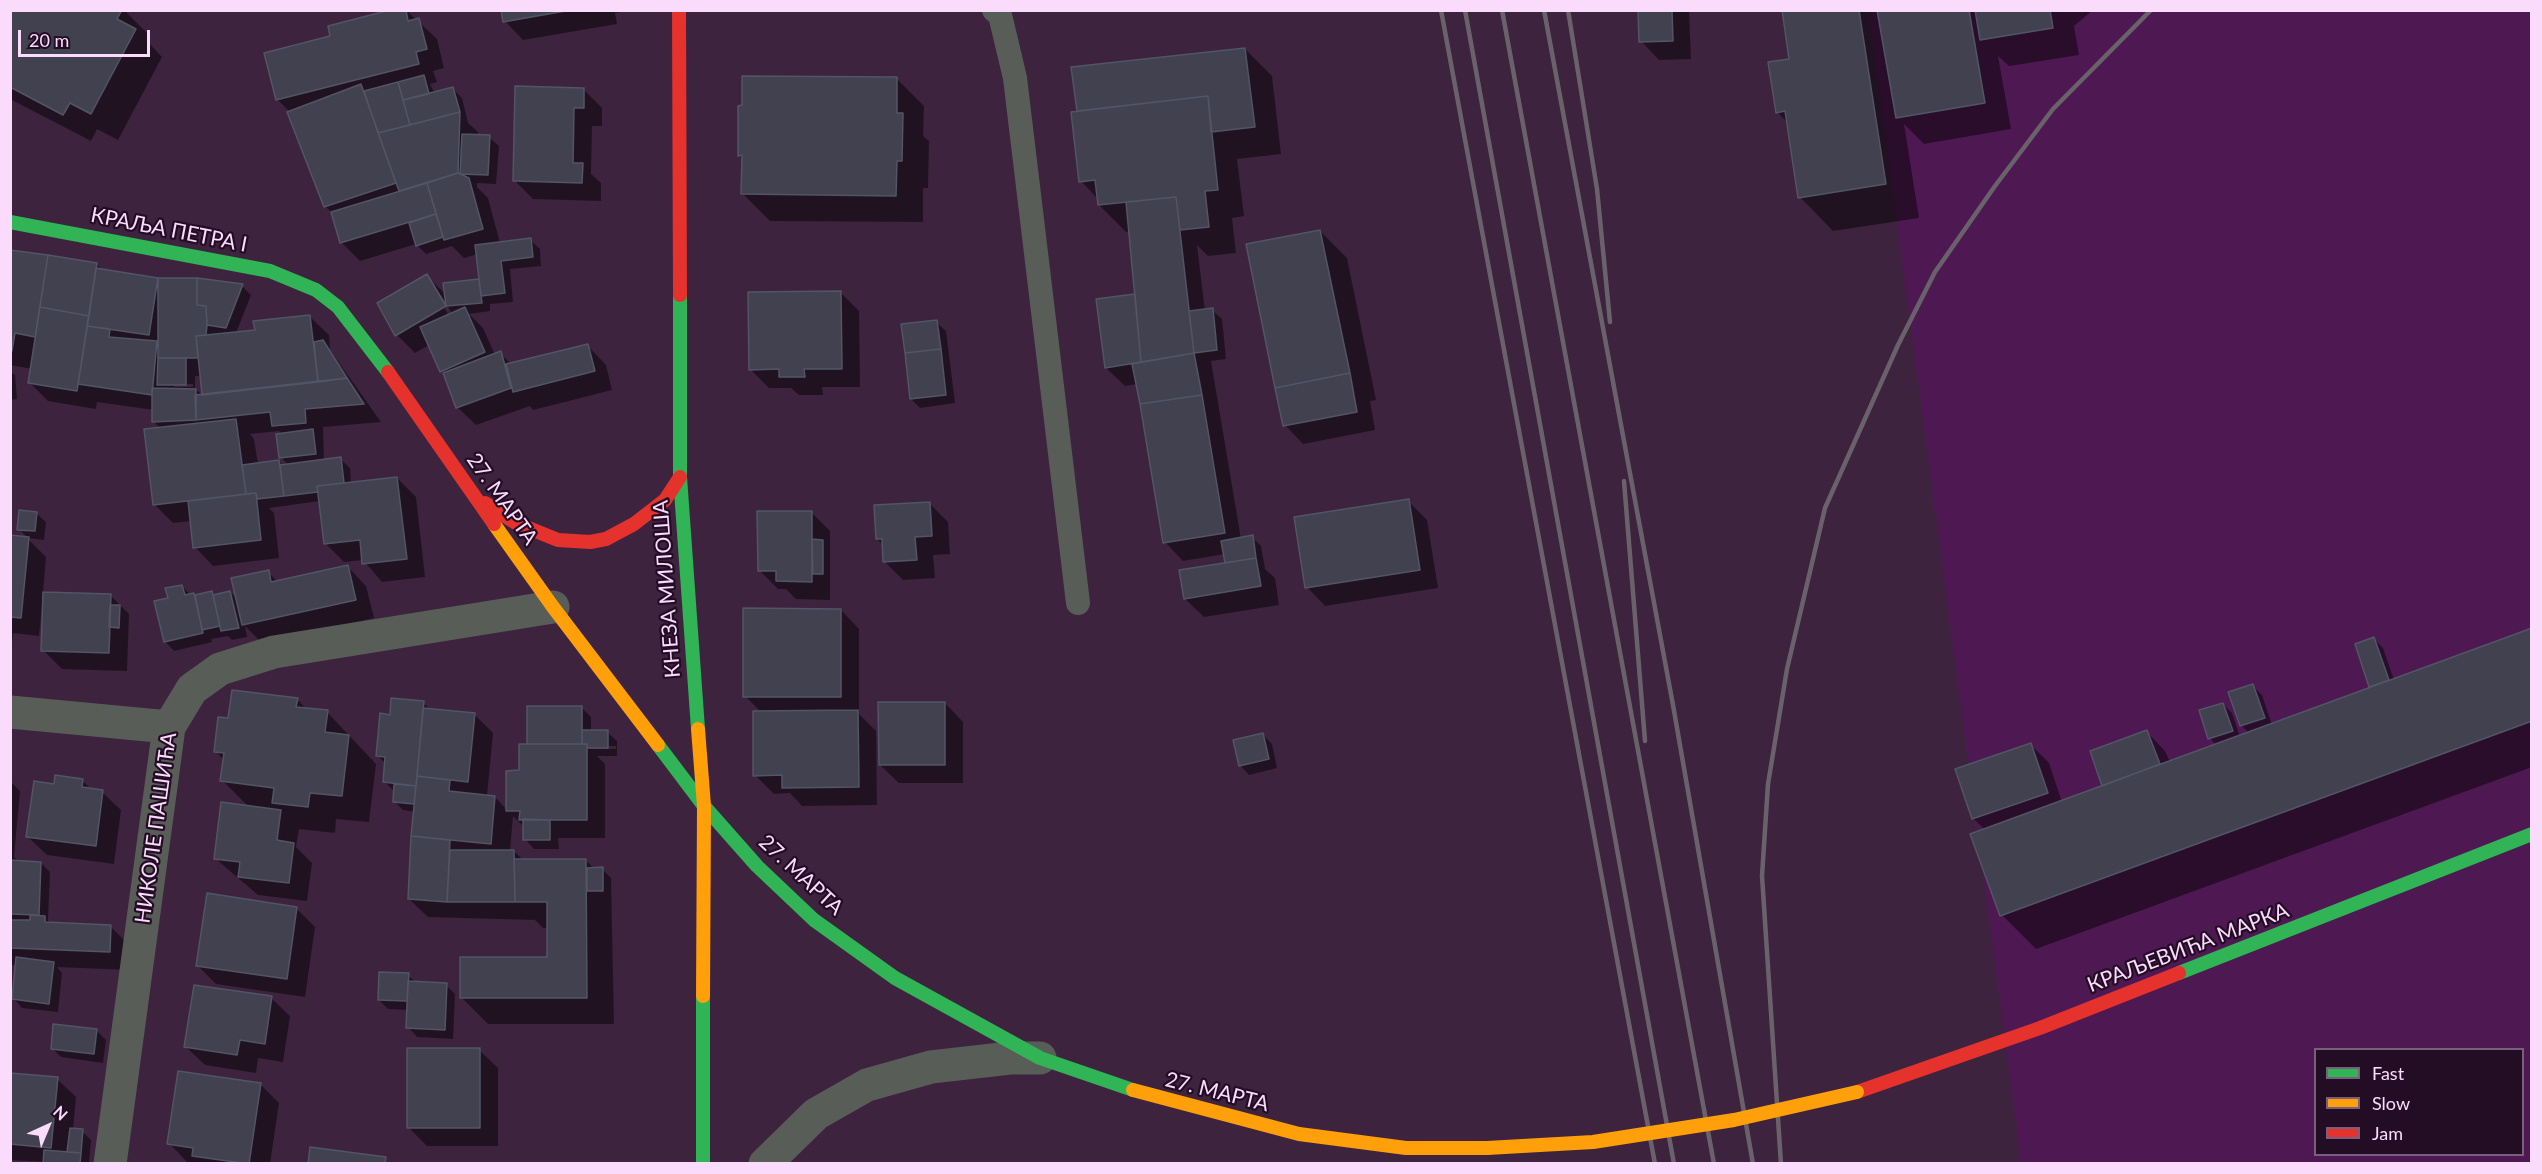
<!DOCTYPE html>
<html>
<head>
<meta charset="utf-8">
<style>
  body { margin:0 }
  #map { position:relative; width:2542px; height:1174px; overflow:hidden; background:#3e233f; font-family:Lato,sans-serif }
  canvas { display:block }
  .frame { position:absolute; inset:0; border:12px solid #fadbfb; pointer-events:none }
  .legend { position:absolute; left:2314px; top:1048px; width:210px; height:108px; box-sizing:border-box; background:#230d25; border:2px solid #795f7b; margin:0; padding:8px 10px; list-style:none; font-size:18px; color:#fadbfb }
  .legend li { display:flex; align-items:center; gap:12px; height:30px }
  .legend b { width:30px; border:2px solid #795f7b }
  .north { position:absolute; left:18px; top:1096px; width:60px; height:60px; -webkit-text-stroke:4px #230d25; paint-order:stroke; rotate:44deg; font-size:16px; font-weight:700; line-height:24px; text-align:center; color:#fadbfb }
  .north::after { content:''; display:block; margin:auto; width:21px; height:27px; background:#fadbfb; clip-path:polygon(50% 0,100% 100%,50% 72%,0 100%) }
  .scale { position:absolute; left:18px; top:30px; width:132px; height:27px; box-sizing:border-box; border:3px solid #fadbfb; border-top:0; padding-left:8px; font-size:18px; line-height:21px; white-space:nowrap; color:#fadbfb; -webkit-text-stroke:4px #230d25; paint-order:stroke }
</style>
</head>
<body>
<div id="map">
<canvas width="2542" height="1174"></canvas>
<div class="frame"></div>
<ul class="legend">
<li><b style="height:8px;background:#30b455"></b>Fast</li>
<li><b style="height:8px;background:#ff9f0a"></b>Slow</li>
<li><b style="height:8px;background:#e5322d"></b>Jam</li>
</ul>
<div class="north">N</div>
<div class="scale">20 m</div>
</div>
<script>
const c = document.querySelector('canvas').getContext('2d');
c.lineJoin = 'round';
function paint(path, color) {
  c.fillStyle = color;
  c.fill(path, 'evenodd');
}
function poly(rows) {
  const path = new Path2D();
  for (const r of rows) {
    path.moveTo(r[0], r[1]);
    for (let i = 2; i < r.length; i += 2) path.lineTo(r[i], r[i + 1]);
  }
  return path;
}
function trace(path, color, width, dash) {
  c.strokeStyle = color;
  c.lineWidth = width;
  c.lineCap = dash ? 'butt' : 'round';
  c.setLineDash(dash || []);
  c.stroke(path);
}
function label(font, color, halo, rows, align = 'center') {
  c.font = font + ' Lato,sans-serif';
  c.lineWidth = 4.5;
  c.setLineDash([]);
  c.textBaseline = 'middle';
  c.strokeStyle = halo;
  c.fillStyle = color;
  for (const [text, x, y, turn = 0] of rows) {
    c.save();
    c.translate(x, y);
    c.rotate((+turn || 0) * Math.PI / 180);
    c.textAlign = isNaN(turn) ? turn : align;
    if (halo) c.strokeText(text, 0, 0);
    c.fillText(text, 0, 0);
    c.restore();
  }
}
paint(poly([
  [1869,11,2531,11,2531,1163,2021,1163],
  [2316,1050,2522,1050,2522,1154,2316,1154]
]), '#4e1952');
paint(poly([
  [10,10,124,10,150,36,147,41,162,57,118,140,97,129,91,141,10,99],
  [396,10,406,10,437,39,444,68,433,71,437,82,430,84,435,94,453,89,462,98,468,123,478,132,478,136,489,137,499,146,496,184,477,183,477,187,488,198,500,243,530,240,540,249,541,266,510,269,513,302,490,304,490,311,469,314,483,328,495,355,500,353,512,365,588,346,606,365,612,390,533,410,530,406,476,425,457,407,446,377,441,372,429,345,415,353,397,335,426,275,446,295,481,280,478,254,464,258,452,246,426,254,416,244,360,261,342,243,333,214,325,206,291,113,277,99,332,37],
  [437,295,441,295,451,312,448,314],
  [503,10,632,10,615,13,617,24,523,40,505,21],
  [1640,10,1689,10,1691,59,1659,60,1641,41],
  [1783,10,2093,10,2074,26,2079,55,2009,66,1998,56,2011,129,1924,144,1904,124,1919,218,1833,231,1800,197,1788,123,1777,112,1791,60],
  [1245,49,1272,76,1281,154,1237,159,1244,216,1232,218,1236,253,1208,256,1197,245,1205,311,1212,310,1222,319,1226,359,1211,361,1241,539,1252,537,1261,546,1265,569,1275,578,1279,605,1204,617,1185,599,1226,564,1225,554,1183,561,1165,542,1137,384,1125,386,1106,368,1136,295,1130,231,1126,232,1099,205,1099,200,1081,181,1078,112,1073,68],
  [897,79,924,106,923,136,929,141,928,188,923,188,923,222,770,221,743,194,743,159,739,155],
  [584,90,602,108,602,126,592,126,591,174,601,183,601,201,533,199,514,180],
  [1320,231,1347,258,1376,400,1370,401,1375,430,1303,444,1285,425],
  [10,251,96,264,104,271,158,279,197,280,242,286,251,295,236,333,256,331,310,317,329,335,330,350,381,422,323,427,324,461,340,459,350,468,351,484,397,478,416,497,425,577,382,582,363,560,344,562,325,543,320,501,269,508,274,513,279,558,213,566,195,547,192,521,173,523,154,504,161,429,154,422,154,410,97,402,96,409,48,401,30,383,32,369,10,365],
  [195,376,201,376,204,396,195,389],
  [174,384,193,384,193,387,174,387],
  [279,431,282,434,281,457,288,465,283,466,279,461,258,464,254,439,250,434],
  [841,293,859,311,860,387,822,387,823,395,799,395,791,388,769,388,751,370],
  [936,322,946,331,955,403,920,408,911,399],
  [10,371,15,375,17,399,10,400],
  [1408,501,1427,520,1438,588,1325,606,1307,587],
  [930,504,948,522,950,554,933,555,935,578,903,580,884,561,883,545,877,539],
  [811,512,830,531,830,600,796,599,786,589,778,589,759,570],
  [36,513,46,522,44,540,28,538,19,529],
  [10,537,28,539,46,557,43,593,110,595,129,614,127,671,62,669,43,650,44,607,42,606,39,636,13,633,10,664],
  [348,567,366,586,374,618,262,643,245,626,247,637,232,640,228,636,211,639,212,642,174,651,165,641,170,600,182,586,191,596,212,593,215,596,230,592,238,600,268,572,278,582],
  [841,610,859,629,859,714,876,731,877,805,802,806,790,793,774,794,755,775,761,712,745,696],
  [2532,630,2532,767,2036,949,2002,915,1985,830,1974,819,1957,770,2030,744,2049,763,2062,802,2104,786,2147,732,2165,751,2170,762,2216,745,2210,738,2223,704,2232,713,2240,737,2249,733,2241,725,2252,685,2262,695,2272,725,2373,688,2374,639,2383,648,2394,680],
  [297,699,307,710,327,712,376,764,369,822,336,819,335,833,299,829,296,847,312,863,307,901,258,895,216,859,249,807,222,780,224,760,215,751,230,719],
  [423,703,431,710,474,714,493,733,487,796,495,797,507,810,530,746,582,708,591,717,591,732,607,732,617,741,617,756,597,756,605,764,605,838,558,838,559,849,534,849,525,839,525,828,513,816,510,851,514,851,523,860,586,860,594,869,602,869,611,878,614,1024,488,1024,461,997,549,959,549,928,543,928,535,920,428,917,409,899,416,812,403,810,394,801,395,792,385,782,386,764,377,755,392,716],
  [587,746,616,746,616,749,590,749],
  [945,703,963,722,963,783,899,783,880,765],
  [1263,735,1272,744,1277,768,1249,775,1240,765],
  [82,780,92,790,102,792,121,810,114,864,47,855,28,837,55,785],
  [10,781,20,791,14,857,19,862,41,863,50,872,48,921,51,923,110,926,129,945,128,970,57,967,62,973,58,1012,22,1008,13,998,17,965,10,965],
  [296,908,315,927,305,997,216,984,198,966],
  [408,975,416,983,446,985,455,994,453,1039,417,1037,408,1027,409,1010,388,1009,379,1000],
  [271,998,290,1016,283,1062,258,1058,256,1073,205,1065,186,1047],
  [97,1031,106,1040,103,1063,61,1057,52,1048],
  [479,1050,498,1068,498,1146,427,1146,408,1127],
  [10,1075,57,1079,76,1097,73,1130,82,1131,91,1140,89,1164,10,1160],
  [260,1084,279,1103,270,1164,187,1162,169,1143]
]), '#0007');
const building = poly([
  [10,10,122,10,117,19,136,29,91,114,70,103,63,115,10,87,10,10],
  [390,10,406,10,408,21,419,18,427,49,416,52,419,64,276,100,264,53,330,36,328,26,390,10],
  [501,10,571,10,503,22,501,10],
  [1638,10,1672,10,1673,41,1639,42,1638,10],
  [1782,10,1859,10,1886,184,1798,198,1785,111,1776,113,1768,62,1789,59,1782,10],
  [1877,10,1969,10,1985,103,1896,118,1877,10],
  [1975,10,2050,10,2053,28,1980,40,1975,10],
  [1245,48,1255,127,1211,132,1208,96,1077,111,1071,67,1245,48],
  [424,75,429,94,403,100,398,82,424,75],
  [742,76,897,77,897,113,903,113,902,161,897,161,896,196,741,194,742,155,738,156,738,106,742,105,742,76],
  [398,82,410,125,378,133,364,91,398,82],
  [361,84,396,183,324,207,287,112,361,84],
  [515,86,584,88,584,108,574,108,573,163,583,163,582,183,513,181,515,86],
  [453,87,460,112,410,125,403,100,453,87],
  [1208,96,1218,190,1205,191,1209,227,1180,230,1176,197,1098,205,1095,180,1079,182,1071,112,1208,96],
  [460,112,458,173,399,191,378,133,460,112],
  [462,134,490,135,488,175,460,174,462,134],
  [458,173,469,178,483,229,444,240,427,183,458,173],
  [427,183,436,214,340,243,331,212,427,183],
  [1176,197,1194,353,1141,362,1126,202,1176,197],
  [436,214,443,237,416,246,409,223,436,214],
  [1320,230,1350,373,1275,388,1246,244,1320,230],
  [531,238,533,257,501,261,505,293,481,296,475,245,531,238],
  [10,250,48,255,35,337,15,333,12,351,10,250],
  [48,255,97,263,89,316,40,307,48,255],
  [96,268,158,278,149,335,87,326,96,268],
  [427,274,446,306,395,336,377,303,427,274],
  [158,278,197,278,197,305,206,306,207,325,206,335,196,336,198,358,158,358,158,278],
  [197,278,243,284,226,328,207,325,206,306,197,305,197,278],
  [479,279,482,303,446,306,443,283,479,279],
  [841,291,842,369,804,369,805,377,779,377,779,369,749,370,748,292,841,291],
  [1135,294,1141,362,1105,368,1096,299,1135,294],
  [40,307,89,316,77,391,28,383,40,307],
  [465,307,485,352,440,372,420,327,465,307],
  [1213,308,1217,350,1194,353,1189,311,1213,308],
  [310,315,318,382,202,395,196,336,255,330,253,321,310,315],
  [937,320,941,349,905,353,901,324,937,320],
  [87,326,110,329,109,337,157,341,152,395,78,384,87,326],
  [323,340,347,378,318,382,314,342,323,340],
  [588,344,595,371,513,392,506,364,588,344],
  [941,349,946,395,910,399,905,353,941,349],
  [501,351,511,388,456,408,443,373,501,351],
  [1194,353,1202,395,1140,404,1132,364,1194,353],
  [158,358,186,358,186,385,157,385,158,358],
  [1350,373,1357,412,1283,426,1275,388,1350,373],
  [347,378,364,404,305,409,306,423,272,426,270,412,196,420,195,395,347,378],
  [152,388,196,389,196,420,152,422,152,388],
  [1202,395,1225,533,1163,543,1140,404,1202,395],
  [236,419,246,494,153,505,144,429,236,419],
  [313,429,316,454,279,458,276,434,313,429],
  [341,457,344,483,317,486,318,492,284,496,280,465,341,457],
  [279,460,284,496,257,499,256,493,246,494,242,465,279,460],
  [397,477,407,559,362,564,360,540,324,544,317,486,397,477],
  [256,493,261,540,193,548,188,501,256,493],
  [1409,499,1420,570,1305,588,1294,517,1409,499],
  [930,502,932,536,915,537,917,560,883,562,882,539,876,539,874,505,930,502],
  [19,510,37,512,35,531,17,530,19,510],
  [757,511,812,511,812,582,776,581,776,571,758,571,757,511],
  [10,535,29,537,21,618,10,617,10,535],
  [1253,535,1256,558,1225,563,1221,541,1253,535],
  [812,539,823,540,823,574,813,574,812,539],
  [1256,558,1261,586,1184,599,1179,570,1256,558],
  [348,565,356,600,242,625,231,578,269,570,271,582,348,565],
  [182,585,185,595,194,593,203,633,164,642,154,601,168,598,165,588,182,585],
  [212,591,220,626,202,630,195,595,212,591],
  [230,591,239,628,221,631,213,595,230,591],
  [43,592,111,594,109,653,41,651,43,592],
  [110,605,120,605,119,628,109,627,110,605],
  [743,608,841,609,841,697,743,697,743,608],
  [2532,628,2532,721,2000,916,1970,834,2532,628],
  [2374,637,2389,680,2369,687,2355,644,2374,637],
  [2253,684,2265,718,2240,726,2228,692,2253,684],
  [232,690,298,698,296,707,328,710,325,732,349,735,342,796,310,793,308,807,272,803,274,788,220,781,224,753,214,752,218,717,228,718,232,690],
  [391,698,424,701,416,786,383,782,385,757,376,756,380,713,390,715,391,698],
  [878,702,945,702,945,765,879,765,878,702],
  [2223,703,2233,731,2208,739,2199,710,2223,703],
  [527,706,582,706,582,744,527,744,527,706],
  [423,708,475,713,468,782,417,776,423,708],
  [858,710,859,787,782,788,782,775,753,776,753,711,858,710],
  [582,730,608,730,608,748,587,748,587,744,582,744,582,730],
  [2147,730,2160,764,2102,786,2090,751,2147,730],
  [1263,733,1269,759,1239,766,1233,740,1263,733],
  [2031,743,2048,793,1972,819,1955,769,2031,743],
  [519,744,587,744,587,820,519,820,520,811,506,811,506,771,519,770,519,744],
  [55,775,83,779,82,787,103,790,96,846,26,837,34,781,54,784,55,775],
  [417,776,450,780,449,791,495,796,491,844,411,836,417,776],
  [394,784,416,786,414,804,393,802,394,784],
  [221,802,281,810,277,840,294,843,289,883,238,877,240,862,214,859,221,802],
  [523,819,550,820,550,840,523,840,523,819],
  [411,836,450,840,447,902,408,899,411,836],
  [450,850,514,850,515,902,447,902,450,850],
  [514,859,586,859,587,998,460,998,460,957,547,957,547,902,515,902,514,859],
  [10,860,41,862,39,915,10,914,10,860],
  [603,867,603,891,587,891,587,868,603,867],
  [207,893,297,907,287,979,196,966,207,893],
  [30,915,45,916,45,922,111,925,110,952,10,948,10,920,30,920,30,915],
  [16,957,54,962,49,1004,12,999,16,957],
  [379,972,409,973,407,1001,378,1000,379,972],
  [408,981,447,983,445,1030,406,1028,408,981],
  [194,985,272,996,265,1044,240,1040,237,1055,184,1047,194,985],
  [53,1024,97,1029,94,1054,51,1049,53,1024],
  [407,1048,480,1048,480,1128,407,1128,407,1048],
  [178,1071,261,1083,249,1164,192,1156,193,1148,167,1144,178,1071],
  [10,1073,58,1077,51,1148,10,1144,10,1073],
  [70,1128,83,1129,81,1153,67,1152,70,1128],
  [310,1147,386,1157,385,1164,308,1164,310,1147],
  [44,1150,81,1153,80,1164,43,1164,44,1150]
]);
paint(building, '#424150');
trace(building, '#515565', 1.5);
trace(poly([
  [994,10,1000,15,1015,78,1078,603]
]), '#585d58', 24);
trace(poly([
  [10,712,169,727],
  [110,1164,169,727,192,689,220,669,274,652,553,607],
  [765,1164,816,1114,867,1085,931,1067,1010,1058,1040,1058]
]), '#585d58', 33);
trace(poly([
  [10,222,270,271,316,290,338,307,388,372],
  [680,295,680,477,698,729],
  [658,745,704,806,757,866,814,920,895,978,1040,1058,1133,1090],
  [2179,973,2532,834],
  [703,1164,703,996]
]), '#30b455', 14);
trace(poly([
  [494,524,553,607,658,745],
  [698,729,704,806,703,996],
  [1133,1090,1299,1134,1406,1148,1487,1148]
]), '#ff9f0a', 14);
trace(poly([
  [679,10,680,295],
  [388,372,494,524],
  [485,503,516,523,558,540,590,542,606,539,634,524,665,500,680,477],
  [1857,1092,2040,1028,2179,973]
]), '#e5322d', 14);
trace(poly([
  [1441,10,1655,1164],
  [1465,10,1674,1164],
  [1502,10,1714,1164],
  [1544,10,1673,705,1753,1164],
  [1568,10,1597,189,1610,322],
  [1624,481,1645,741],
  [1781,1164,1762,876,1768,784,1787,669,1825,508,1898,345,1935,272,1995,186,2053,109,2151,10]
]), '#6a626b', 4.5);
trace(poly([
  [1487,1148,1593,1142,1734,1120,1857,1092]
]), '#ff9f0a', 14);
label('21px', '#fadbfb', '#230d25', [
  ["КРАЉА ПЕТРА I",169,230,11],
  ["27. МАРТА",502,499,55],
  ["КНЕЗА МИЛОША",667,589,-94],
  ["НИКОЛЕ ПАШИЋА",156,828,-82],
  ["27. МАРТА",801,875,43],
  ["КРАЉЕВИЋА МАРКА",2188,948,-21],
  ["27. МАРТА",1217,1092,14]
]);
</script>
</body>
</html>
